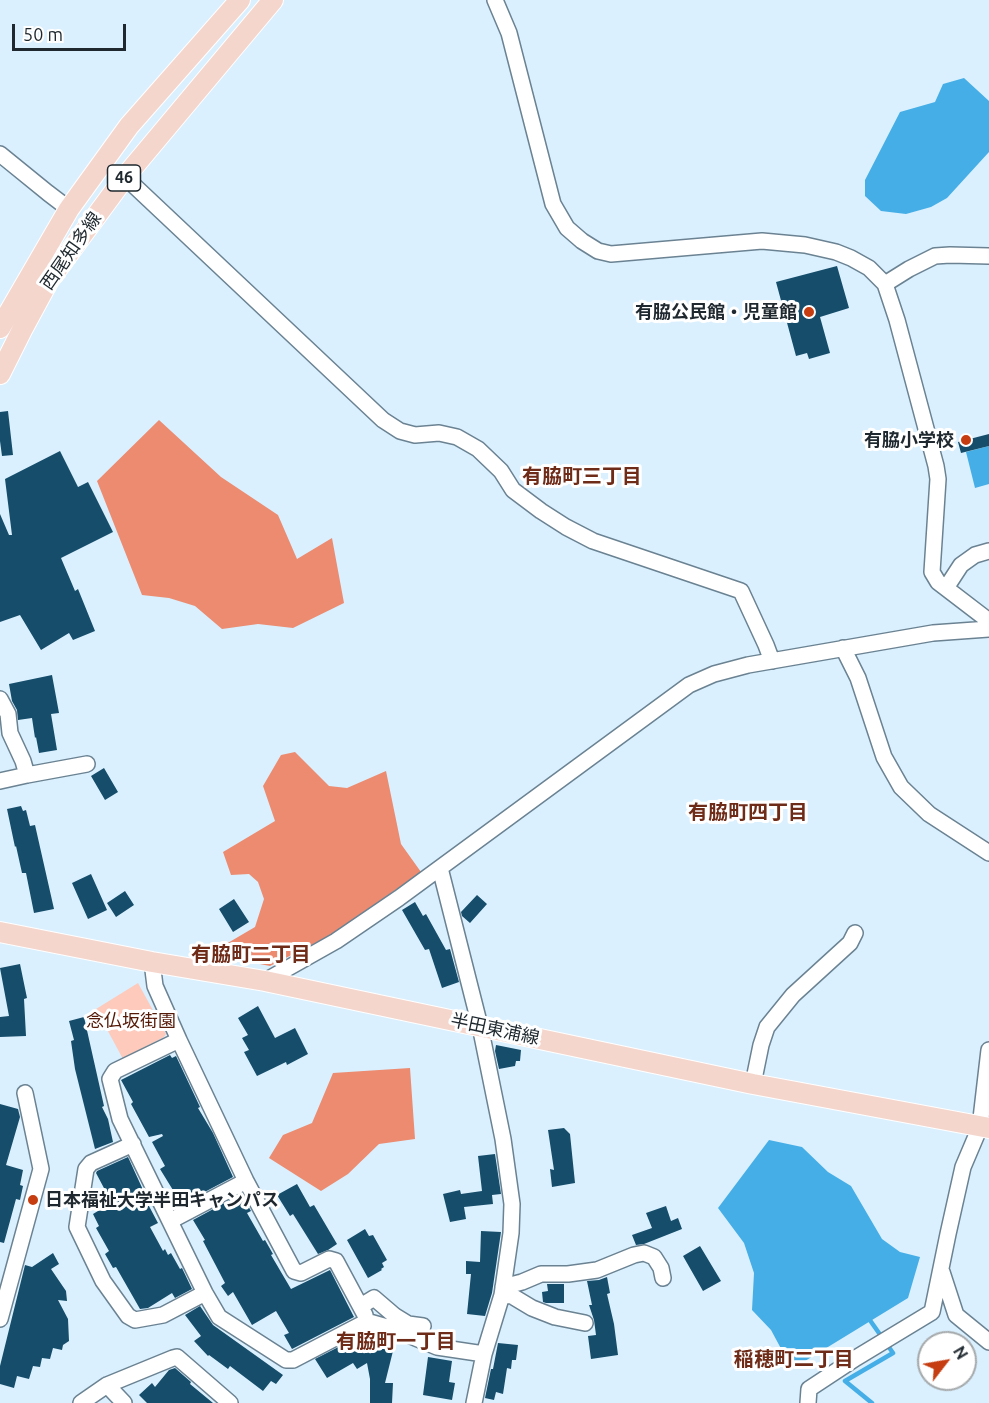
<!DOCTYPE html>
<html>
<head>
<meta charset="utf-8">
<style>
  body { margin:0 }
  #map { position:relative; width:989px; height:1403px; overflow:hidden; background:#daf0fe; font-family:Ubuntu,sans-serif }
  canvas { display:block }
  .north { position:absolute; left:917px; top:1331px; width:60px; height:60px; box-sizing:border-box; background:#fff; border:2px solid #a5a9ab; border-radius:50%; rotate:59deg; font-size:16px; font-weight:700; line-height:24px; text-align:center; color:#1e282e }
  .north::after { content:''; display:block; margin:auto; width:21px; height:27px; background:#c53d10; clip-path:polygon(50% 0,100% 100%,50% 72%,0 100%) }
  .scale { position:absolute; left:12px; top:24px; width:114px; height:27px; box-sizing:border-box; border:3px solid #1e282e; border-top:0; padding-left:8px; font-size:18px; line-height:21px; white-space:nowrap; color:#1e282e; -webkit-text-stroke:4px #fff; paint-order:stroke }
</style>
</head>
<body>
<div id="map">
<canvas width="989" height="1403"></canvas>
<div class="north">N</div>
<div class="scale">50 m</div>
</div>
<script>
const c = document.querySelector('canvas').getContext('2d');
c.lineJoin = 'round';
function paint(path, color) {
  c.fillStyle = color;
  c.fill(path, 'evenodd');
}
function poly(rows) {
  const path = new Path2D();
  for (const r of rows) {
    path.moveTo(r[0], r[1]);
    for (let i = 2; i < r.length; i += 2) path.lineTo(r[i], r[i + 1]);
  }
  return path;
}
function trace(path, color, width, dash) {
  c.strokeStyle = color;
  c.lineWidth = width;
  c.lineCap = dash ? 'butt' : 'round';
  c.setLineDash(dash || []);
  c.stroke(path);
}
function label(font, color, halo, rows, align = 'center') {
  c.font = font + ' Ubuntu,"Noto Sans JP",sans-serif';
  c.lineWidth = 6;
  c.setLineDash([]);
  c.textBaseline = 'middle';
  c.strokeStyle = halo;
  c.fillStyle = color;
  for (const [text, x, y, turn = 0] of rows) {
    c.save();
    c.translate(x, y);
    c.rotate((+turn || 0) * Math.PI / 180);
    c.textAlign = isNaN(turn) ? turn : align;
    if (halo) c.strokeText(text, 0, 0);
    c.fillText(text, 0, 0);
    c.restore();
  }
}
paint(poly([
  [138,983,166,1034,164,1037,123,1059,96,1009]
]), '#fecabc');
paint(poly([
  [159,420,221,477,278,515,297,559,332,538,344,603,293,628,258,624,222,629,195,606,169,598,142,595,97,481],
  [295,752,329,786,347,788,386,771,401,844,421,872,331,935,270,966,209,954,255,927,264,899,258,882,249,874,231,875,223,852,275,821,263,786,281,755],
  [410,1068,415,1139,379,1144,348,1174,321,1191,269,1158,283,1135,312,1123,333,1073]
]), '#ec8b70');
paint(poly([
  [964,78,989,101,989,152,947,198,931,207,906,214,881,211,865,196,865,180,900,112,935,102,943,84],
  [989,446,989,484,975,488,966,452],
  [769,1140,802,1147,828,1172,851,1186,882,1239,900,1252,920,1257,908,1298,792,1369,771,1330,752,1310,754,1273,744,1243,718,1208]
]), '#46aee6');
trace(poly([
  [867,1316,893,1353,845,1381,872,1403]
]), '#46aee6', 4.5);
paint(poly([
  [837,266,849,308,820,317,830,353,809,359,807,353,796,356,776,282],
  [8,411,13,455,2,456,0,441,0,412],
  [989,434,989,446,961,453,958,442],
  [60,451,78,487,88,482,113,532,61,558,75,591,78,589,95,631,73,640,69,633,41,650,20,615,0,622,0,514,9,535,12,535,5,479],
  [52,675,59,713,51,714,57,750,39,753,36,737,35,738,32,718,18,720,17,710,12,701,9,684],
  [104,768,118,792,105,800,91,776],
  [21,806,23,811,26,810,30,826,35,825,54,909,34,913,26,873,22,873,16,846,15,847,7,809],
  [91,874,107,910,88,919,72,883],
  [125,891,134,905,116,917,107,903],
  [477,895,487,904,470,923,462,916,461,912],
  [234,899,249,922,233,932,219,909],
  [415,902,423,916,426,914,446,950,450,949,459,982,442,988,429,949,425,950,402,910],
  [20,964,27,998,24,999,26,1036,0,1037,0,1017,9,1016,0,968],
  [258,1006,275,1038,295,1028,308,1054,287,1065,286,1062,257,1076,244,1052,249,1050,242,1038,248,1035,238,1018],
  [84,1017,104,1106,102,1107,108,1119,113,1142,95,1149,75,1069,71,1041,74,1040,69,1021],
  [496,1045,521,1050,520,1061,516,1061,515,1066,499,1069,495,1051],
  [170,1055,172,1058,176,1056,200,1107,198,1108,213,1133,233,1177,180,1205,175,1196,176,1195,160,1169,165,1166,152,1142,163,1136,162,1134,149,1137,131,1104,133,1102,121,1080],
  [0,1104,18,1109,20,1117,6,1165,23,1170,20,1185,23,1186,20,1200,16,1199,4,1243,0,1242],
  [564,1128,570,1134,575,1183,552,1187,550,1169,554,1170,548,1130],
  [495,1154,501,1194,492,1195,493,1204,464,1207,466,1219,450,1222,443,1194,460,1190,461,1194,482,1191,478,1156],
  [128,1157,144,1192,142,1193,158,1223,150,1227,163,1251,165,1249,168,1255,171,1253,180,1269,182,1268,192,1289,175,1298,172,1293,148,1308,140,1309,116,1267,113,1268,105,1254,109,1251,96,1228,99,1226,93,1214,98,1211,91,1199,91,1197,105,1190,96,1173,97,1171],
  [297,1184,310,1207,314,1205,337,1244,328,1250,318,1254,293,1214,290,1216,277,1195],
  [241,1194,251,1211,247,1213,263,1241,265,1240,273,1254,271,1255,291,1289,330,1270,354,1317,292,1349,284,1335,289,1333,276,1311,252,1325,233,1292,228,1296,221,1286,225,1283,203,1241,205,1240,193,1220],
  [666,1206,671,1221,678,1218,682,1229,644,1244,636,1245,632,1235,652,1228,646,1213],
  [365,1229,369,1236,373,1235,387,1260,382,1263,384,1267,381,1269,382,1270,368,1278,347,1240],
  [481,1231,501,1232,492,1293,485,1316,467,1314,471,1274,466,1274,466,1261,480,1262],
  [700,1246,721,1281,703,1291,683,1256],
  [53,1253,59,1264,51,1269,66,1291,67,1301,58,1300,68,1319,69,1341,63,1345,62,1350,53,1348,50,1359,42,1358,40,1367,33,1366,29,1379,17,1376,14,1388,0,1384,0,1366,25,1265,32,1267],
  [607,1277,610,1293,607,1294,614,1324,618,1355,591,1359,588,1336,596,1335,594,1320,589,1305,592,1305,587,1281,599,1280],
  [547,1284,564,1284,564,1303,546,1303,543,1302,542,1292,548,1291],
  [200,1306,213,1325,283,1375,276,1384,271,1381,263,1391,230,1366,228,1369,209,1355,208,1356,194,1341,201,1336,185,1315],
  [360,1336,365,1343,369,1341,394,1347,385,1383,393,1383,392,1403,370,1403,370,1379,367,1363,357,1369,353,1363,327,1378,315,1359],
  [498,1343,518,1345,516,1360,512,1360,511,1369,507,1368,503,1394,496,1392,494,1400,485,1398,491,1369,493,1369],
  [428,1357,452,1361,449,1382,455,1383,452,1400,423,1395],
  [175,1368,191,1382,190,1384,213,1403,147,1403,139,1395,152,1383,155,1387,169,1370]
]), '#154d6b');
const minor = poly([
  [495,0,509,33,553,204,567,228,582,241,598,251,611,254,762,241,805,245,836,252,851,258,869,268,885,284,897,320,936,466,938,479,932,572,938,582,989,621],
  [0,154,48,193,69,209],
  [125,177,383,420,400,431,415,435,439,433,457,437,478,449,501,471,513,490,541,511,566,527,593,541,741,591,766,645,772,661],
  [885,284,909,269,935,256,950,255,989,256],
  [946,588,961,565,975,555,989,551],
  [843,648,858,678,884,757,901,787,929,814,989,853],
  [0,699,8,714,10,733,23,761,27,775],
  [0,781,27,775,87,764],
  [440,868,480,1026,503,1139,512,1204,511,1233,502,1295,484,1354,474,1403],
  [152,962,155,986,179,1040,115,1071,110,1079,120,1119,205,1293,219,1317,286,1360,293,1360,362,1324,366,1321,365,1315,336,1261,329,1259,301,1273,294,1271,246,1181,179,1040],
  [265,981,336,941,399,898,689,685,714,674,748,665,933,633,989,629],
  [753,1084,761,1045,767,1027,793,995,850,943,855,933],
  [133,1144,91,1163,86,1169,77,1227,103,1281,128,1316,135,1320,163,1315,205,1293],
  [170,1221,246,1181],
  [942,1272,956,1315,989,1342],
  [503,1287,522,1282,541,1274,568,1274,597,1270,634,1255,644,1253,654,1257,661,1268,663,1278],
  [502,1295,512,1296,532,1308,555,1317,585,1323],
  [361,1306,374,1298,395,1316,408,1324,423,1326],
  [0,1319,41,1169,25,1093],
  [366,1321,394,1329,437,1347,484,1354],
  [107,1385,124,1403],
  [81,1403,107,1385,173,1358,177,1357,230,1403],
  [808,1403,809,1389,856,1358,932,1312,948,1234,963,1167,980,1127,989,1050]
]);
const major = poly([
  [0,328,69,209,129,126,240,0],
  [0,374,22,330,49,280,125,177,273,0],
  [0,932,152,962,265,981,753,1084,989,1128]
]);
trace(minor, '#6a8292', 18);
trace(major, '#fff', 22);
trace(minor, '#fff', 15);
trace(major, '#f5d6cd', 20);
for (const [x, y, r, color] of [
  [809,312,6,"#c53d10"],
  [966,440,6,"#c53d10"],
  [33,1200,6,"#c53d10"]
]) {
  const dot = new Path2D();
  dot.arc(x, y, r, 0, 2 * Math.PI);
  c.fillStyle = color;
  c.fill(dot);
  trace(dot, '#fff', 2);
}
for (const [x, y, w] of [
  [124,178,33]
]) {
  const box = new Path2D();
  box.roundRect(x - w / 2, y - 13, w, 26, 4.5);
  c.fillStyle = '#fff';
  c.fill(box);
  trace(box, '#1e282e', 1.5);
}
label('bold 16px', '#1e282e', null, [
  ["46",124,178]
]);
label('18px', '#1e282e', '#fff', [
  ["西尾知多線",71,251,-55],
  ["半田東浦線",495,1029,12]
]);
label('bold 18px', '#1e282e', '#fff', [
  ["有脇公民館・児童館",797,312],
  ["有脇小学校",954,440],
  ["日本福祉大学半田キャンパス",45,1200,"left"]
], 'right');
label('18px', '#551907', '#fff', [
  ["念仏坂街園",131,1021]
]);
label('bold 20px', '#6e2b18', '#fff', [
  ["有脇町三丁目",582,476],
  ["有脇町四丁目",748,812],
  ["有脇町二丁目",251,954],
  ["有脇町一丁目",396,1341],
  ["稲穂町二丁目",794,1359]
]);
</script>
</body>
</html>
